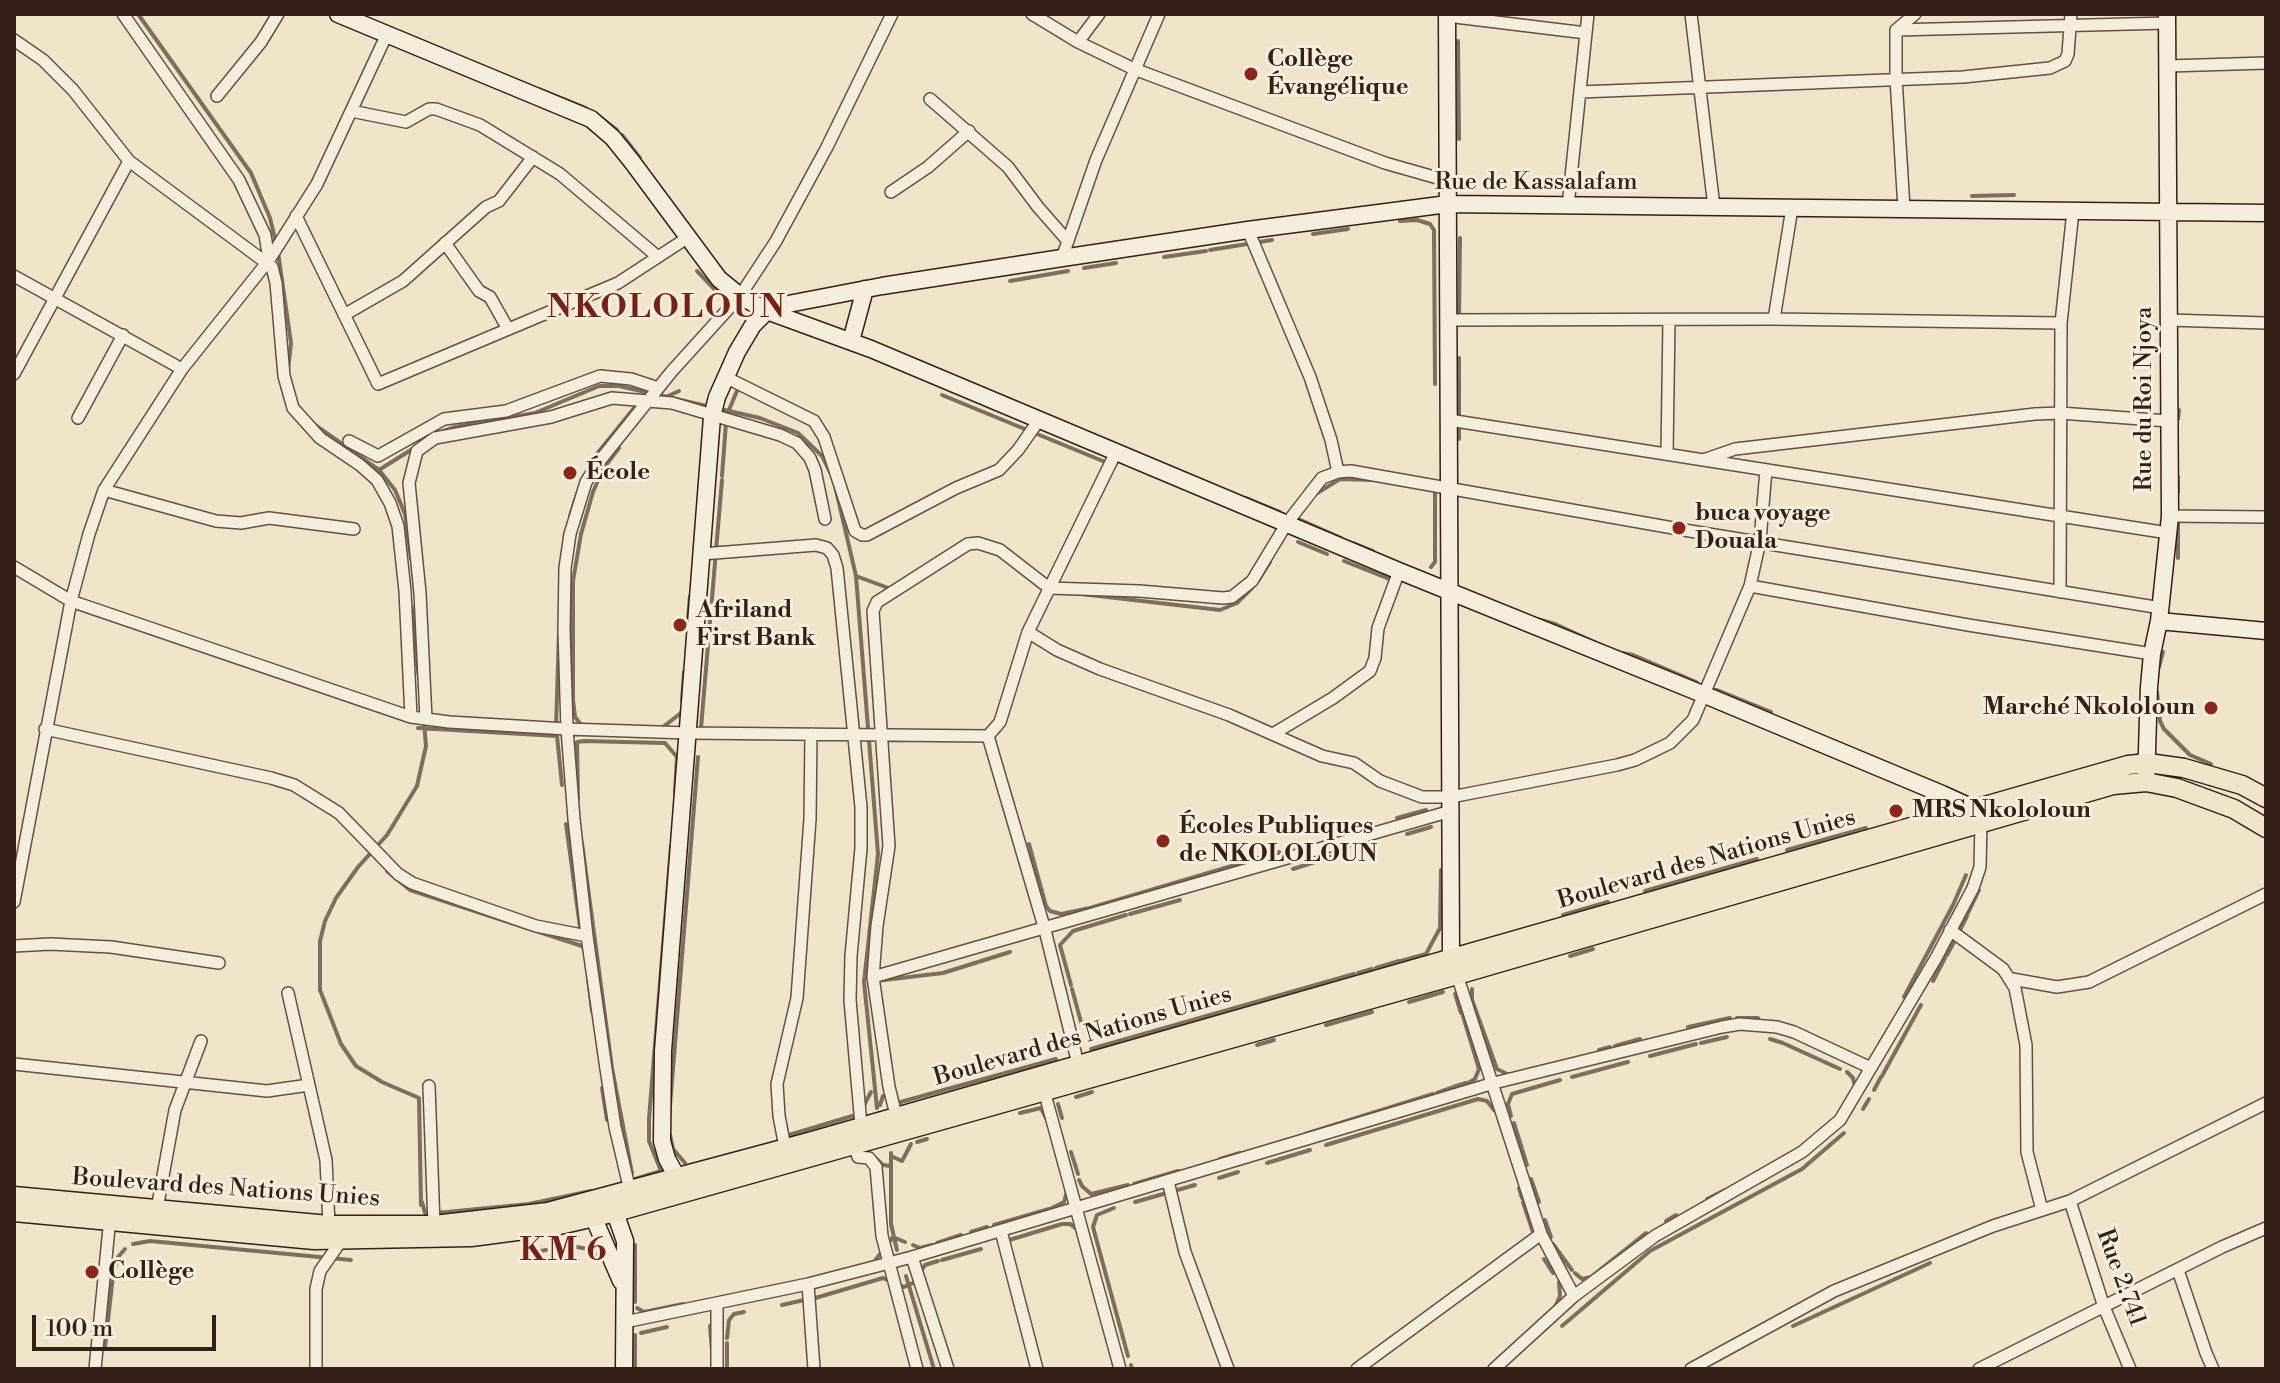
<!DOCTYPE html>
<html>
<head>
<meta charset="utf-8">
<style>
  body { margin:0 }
  #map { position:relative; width:2280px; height:1383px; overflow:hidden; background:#f0e5c9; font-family:"Libre Bodoni",serif }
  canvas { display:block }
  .frame { position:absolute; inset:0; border:16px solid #342017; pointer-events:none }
  .scale { position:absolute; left:32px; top:1315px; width:184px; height:36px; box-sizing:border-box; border:4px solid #342017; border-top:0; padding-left:10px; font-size:24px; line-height:28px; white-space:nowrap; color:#342017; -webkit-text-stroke:6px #f5eedc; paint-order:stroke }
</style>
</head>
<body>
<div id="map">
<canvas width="2280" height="1383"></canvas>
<div class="frame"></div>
<div class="scale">100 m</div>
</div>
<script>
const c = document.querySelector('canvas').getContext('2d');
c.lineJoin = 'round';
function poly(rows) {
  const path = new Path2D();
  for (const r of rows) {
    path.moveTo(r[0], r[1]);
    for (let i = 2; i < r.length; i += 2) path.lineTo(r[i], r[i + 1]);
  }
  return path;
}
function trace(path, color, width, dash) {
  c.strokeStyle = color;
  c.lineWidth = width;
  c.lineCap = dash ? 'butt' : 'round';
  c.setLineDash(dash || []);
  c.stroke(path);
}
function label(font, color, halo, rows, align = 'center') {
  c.font = font + ' "Libre Bodoni",serif';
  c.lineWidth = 6;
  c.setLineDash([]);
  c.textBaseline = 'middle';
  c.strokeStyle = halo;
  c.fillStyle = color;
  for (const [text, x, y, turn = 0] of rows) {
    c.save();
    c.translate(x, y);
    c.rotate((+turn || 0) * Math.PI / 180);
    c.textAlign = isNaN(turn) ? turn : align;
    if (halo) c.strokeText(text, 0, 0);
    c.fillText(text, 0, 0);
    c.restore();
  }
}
trace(poly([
  [138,14,251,173,270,218,276,243],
  [1458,41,1459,139],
  [539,89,586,108],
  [600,117,617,130],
  [622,135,640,158],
  [1972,196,2014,195],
  [1400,221,1417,220,1430,224,1434,230,1435,384],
  [1313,234,1348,229],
  [1210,250,1272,240],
  [278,252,291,343,288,370],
  [1164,257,1206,251],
  [1084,268,1116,263],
  [697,271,722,297],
  [1010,281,1068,271],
  [1459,319,1460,238],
  [1459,358,1459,417],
  [942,395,1110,464],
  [668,396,679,391],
  [720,409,760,418,798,433,822,456,831,474],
  [729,410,739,386],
  [2178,419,2179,410],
  [315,425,379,470,395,490,405,514,411,559],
  [435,434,455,427,535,413,599,386,619,386,711,407],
  [1459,439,1459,424],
  [589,468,596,455,639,402],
  [379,470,414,448],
  [722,476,726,423],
  [835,486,856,576,878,854,864,982,877,1108],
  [2178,492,2178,477],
  [1314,495,1340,479,1373,480],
  [1246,498,1280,512],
  [570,516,577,494],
  [1296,518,1341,538],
  [1298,542,1327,554],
  [1353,543,1373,551],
  [2178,558,2178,520],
  [1344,561,1392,580],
  [1431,567,1435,562,1435,488],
  [856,576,891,589],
  [1258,581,1270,562],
  [1081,594,1220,610,1237,603,1252,588],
  [415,607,414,637,419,678],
  [688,619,690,596],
  [1537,619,1555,624,1616,652,1633,655,1696,682,1701,687],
  [2159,667,2163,652],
  [1709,690,1717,690,1771,712],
  [2157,692,2160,721,2164,729,2190,755,2211,764],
  [682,701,684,672],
  [582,726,575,717,573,700,573,581,581,534,593,492,603,469,619,448],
  [556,727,559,632],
  [663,727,681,713,682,709],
  [418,728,557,736,562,785],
  [701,728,722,480],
  [578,799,577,742,584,741,665,743,677,757,675,793],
  [1397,818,1426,810],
  [566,824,580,927],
  [1407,834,1431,827],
  [582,843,612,1068,632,1173],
  [1029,844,1046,906,1050,911,1061,914,1090,908,1279,852],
  [1787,850,1866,828],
  [1293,869,1334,856],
  [387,871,410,890,582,946,584,949],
  [1645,891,1757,859],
  [1968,913,1979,890],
  [1130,914,1180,900],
  [1563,915,1608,902],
  [1960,930,1967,916],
  [1947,955,1955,940],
  [1570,956,1593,949],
  [1401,961,1426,954,1440,928,1441,870],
  [1376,968,1399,961],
  [1358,973,1372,969],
  [588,978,592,1011],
  [876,981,943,973,1010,952],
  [1933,981,1945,958],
  [1071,985,1060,945,1073,931,1126,915],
  [1072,989,1081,1022],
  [1472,989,1472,1000,1497,1069,1507,1074],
  [1455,994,1461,1013],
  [1904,997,1953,905,1966,875],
  [1409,1002,1443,992],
  [1463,1016,1479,1069,1475,1079,1468,1083],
  [1737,1018,1758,1018],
  [1326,1025,1372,1012],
  [1688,1027,1730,1018],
  [1770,1039,1783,1043],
  [1701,1043,1727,1037],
  [1785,1044,1840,1069],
  [1257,1045,1274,1040],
  [1615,1046,1640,1039],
  [1091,1049,1354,974],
  [1599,1050,1610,1047],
  [1650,1056,1696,1044],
  [1847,1072,1853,1078,1855,1087],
  [1882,1076,1921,1005],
  [1572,1077,1628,1062],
  [1453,1087,1466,1083],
  [602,1088,607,1120],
  [1874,1090,1881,1077],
  [1437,1093,1451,1088],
  [1076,1097,1092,1092],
  [897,1103,1056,1059],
  [878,1104,880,1105,883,1096,888,1097],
  [1058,1104,1062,1118],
  [670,1106,698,757],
  [863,1107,871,1092],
  [1863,1109,1869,1099],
  [1020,1113,1041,1108,1046,1118],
  [1511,1116,1508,1104,1512,1094,1560,1080],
  [1514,1123,1527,1165],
  [1305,1134,1433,1094],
  [670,1135,673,1149,685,1163],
  [789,1135,859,1114],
  [917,1142,927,1139],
  [1326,1145,1478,1099,1487,1101,1494,1110],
  [1071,1152,1078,1174],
  [891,1153,891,1224,897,1250],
  [872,1155,883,1165,890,1166],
  [891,1156,902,1161,911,1144],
  [1220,1159,1240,1153],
  [1267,1163,1310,1150],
  [1219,1178,1238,1172],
  [635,1179,661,1171,649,1141,649,1119,671,846],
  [1531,1179,1539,1202],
  [1079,1180,1082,1186,1091,1194,1128,1185],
  [1134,1184,1178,1171],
  [1519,1188,1522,1198],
  [1707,1199,1725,1190],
  [422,1202,425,1213,447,1212,529,1204,591,1191],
  [1135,1202,1195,1185],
  [1523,1202,1534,1235],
  [421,1205,419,1098,382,1082,356,1066,341,1044,320,990,320,941,325,921,336,898,358,867,387,835,417,786,426,746,424,723],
  [1052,1208,1064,1202,1067,1191],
  [1114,1208,1097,1215,1093,1227,1128,1356],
  [1545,1220,1551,1237],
  [1666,1221,1676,1215],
  [994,1225,1049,1209],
  [971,1232,987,1227],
  [1006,1241,1062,1224,1070,1224,1077,1229],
  [937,1243,961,1235],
  [133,1244,150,1241,351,1260],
  [1553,1244,1572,1270],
  [635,1245,635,1302],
  [913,1245,920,1248,932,1245],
  [571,1246,588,1249,603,1260],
  [531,1253,546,1250],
  [1544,1259,1553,1273],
  [942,1260,981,1249],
  [874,1262,893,1237,905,1242],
  [114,1271,118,1257,125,1249],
  [1575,1273,1582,1279,1591,1277,1646,1233],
  [906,1276,934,1369],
  [898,1285,904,1287,913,1283,925,1265,938,1261],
  [812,1299,883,1278,890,1281],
  [782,1305,804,1300],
  [1555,1307,1560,1296,1559,1282],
  [637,1308,644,1312,683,1304],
  [710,1326,712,1351],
  [1562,1326,1650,1251,1802,1169,1844,1133],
  [1793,1326,1930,1263],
  [641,1333,667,1327],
  [727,1338,729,1320,734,1314,744,1312],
  [105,1347,113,1276],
  [1131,1365,1132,1369],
  [635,1369,635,1335],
  [727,1369,727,1343]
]), '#7e6e5d', 4);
const street = poly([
  [123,14,239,180,265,235,269,260],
  [1032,14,1078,42,1134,69,1385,163,1448,181],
  [1691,14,1714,207],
  [1447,16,1586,33],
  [1896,30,2167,23],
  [14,40,43,60,73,90,129,161,272,267,276,283,284,376,293,408,320,438,360,465,377,480,390,503,398,526,405,591,411,717],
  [1078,42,1099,14],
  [2168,66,2266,63],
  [1580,92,1963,77,2050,68,2065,61,2068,54,2071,14],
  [217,96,261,42,278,14],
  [930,99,1008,167,1038,207,1066,239],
  [351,111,406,122,429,109,436,109,480,125,560,174,658,257],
  [891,192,928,167,969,131],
  [1568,206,1588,14],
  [1904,209,1896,78,1896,30,1915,14],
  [296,216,378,384,618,283,687,238],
  [1248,230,1310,377,1331,440,1338,472],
  [445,243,479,291,490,297,508,329],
  [1062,258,1096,160,1159,14],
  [14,276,182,369],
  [344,315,403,281,486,207,499,201,533,157],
  [1774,319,1792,208],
  [1449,320,1774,319,2061,323],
  [2169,320,2266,323],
  [14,374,129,161],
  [725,377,814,421,824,437,855,531,862,535,867,535,956,488,999,470,1018,450,1039,420],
  [78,418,123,335],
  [1449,420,2168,533],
  [349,441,378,456,444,419,506,411,600,376,631,379,658,388],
  [1667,454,1669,320],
  [1706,459,1735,449,2035,414,2060,413,2169,421],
  [104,490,216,521,241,523,269,518,354,529],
  [2170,516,2266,517],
  [702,554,816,545,827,548,833,555,837,568,861,807,861,848,851,956,850,1000,861,1125],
  [14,567,71,601,411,717,449,722,567,729,688,733,988,736],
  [1750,586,1968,625,2152,654],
  [2060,592,2061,323,2073,211],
  [1028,632,1057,650,1100,669,1229,715,1322,756,1354,763,1380,781,1422,797,1451,797,1617,765,1635,760,1670,743,1693,720,1750,586,1760,541,1766,470],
  [426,719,420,593,409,483,417,451,435,438,551,417,612,398,672,403,780,435,797,443,810,458,815,470,825,519],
  [45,729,271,778,294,785,339,813,398,874,412,883,536,926,587,936],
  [1273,734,1333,698,1370,671,1375,658,1378,628,1399,571],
  [14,902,71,601,89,534,104,490,182,369,269,260,317,184,387,34],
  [1950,930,2003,969,2015,988,2026,1045,2027,1152,2042,1210],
  [14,946,50,944,111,947,219,963],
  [1457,975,1541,1234,1574,1296],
  [873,977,1451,811],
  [2012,979,2057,987,2089,982,2266,894],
  [288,993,326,1160,329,1225],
  [14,1064,267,1091,309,1085],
  [1079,1068,1045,930,988,736,1000,722,1028,632,1116,452],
  [429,1086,434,1225],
  [1043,1087,1120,1369],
  [896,1115,889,1087,873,977,877,926,889,846,873,611,877,602,968,544,978,543,1000,550,1049,588,1139,591,1223,598,1232,597,1252,581,1287,523,1322,478,1338,472,1351,471,1690,531,2161,608],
  [854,1144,858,1157,869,1158,876,1167,882,1236,917,1369],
  [785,1147,779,1116,777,1084,797,998,810,819,811,734],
  [1168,1181,1185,1252,1228,1369],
  [631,1195,615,1127,606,1069,587,936,574,819,567,729,564,630,565,568,570,534,586,482,598,463,672,371,740,296,776,241,827,147,892,14],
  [2070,1201,2104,1307,2130,1369],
  [157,1209,175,1110,201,1041],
  [1001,1231,1037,1369],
  [912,1257,948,1369],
  [2178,1270,2206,1353,2213,1369],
  [808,1284,814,1369],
  [717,1305,717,1369],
  [625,1322,808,1284,912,1257,1494,1083,1722,1027,1740,1024,1777,1027,1794,1032,1871,1068],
  [95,1369,110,1218],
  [316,1369,316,1289,320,1271,341,1241],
  [1357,1369,1541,1234],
  [1494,1369,1574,1296,1655,1236,1802,1152,1840,1120,1936,958,1973,888,1980,867,1981,823],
  [1691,1369,1834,1291,1993,1226,2070,1201,2266,1103],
  [1979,1369,2222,1247,2266,1228]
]);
const secondary = poly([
  [338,14,591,119,613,138,633,163,719,279,740,296,767,311,871,349,1399,571,1705,695,1942,794,1973,808,1977,816],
  [1447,14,1451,956,1455,968],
  [851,341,865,289],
  [2159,621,2266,631],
  [2146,782,2149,687,2152,654,2159,621,2170,516,2167,14],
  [682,1186,667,1159,662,1141,663,1051,712,417,717,397,737,352,753,325,767,311,783,305,882,286,1062,258,1248,230,1448,204,2266,213],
  [611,1201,625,1241,624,1369],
  [589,1207,621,1281]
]);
const primary = poly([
  [14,1196,329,1225,434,1225,548,1212,809,1142,2128,765,2148,763,2184,768,2242,785,2266,798],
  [14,1212,314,1240,471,1237,555,1226,616,1212,1457,975,2113,785,2146,782,2177,788,2234,809,2266,828]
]);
trace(street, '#635144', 14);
trace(secondary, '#342017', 19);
trace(primary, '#342017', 21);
trace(street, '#f5eedc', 11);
trace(secondary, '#f5eedc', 16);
trace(primary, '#f0e5c9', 18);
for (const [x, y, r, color] of [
  [1251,74,8,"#8f2418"],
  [570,473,8,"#8f2418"],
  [1679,528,8,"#8f2418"],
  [680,625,8,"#8f2418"],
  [2211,708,8,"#8f2418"],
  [1896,811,8,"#8f2418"],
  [1163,841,8,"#8f2418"],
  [92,1272,8,"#8f2418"]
]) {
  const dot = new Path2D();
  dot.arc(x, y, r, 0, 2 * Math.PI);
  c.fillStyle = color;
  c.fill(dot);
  trace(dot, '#f5eedc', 3);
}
label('bold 24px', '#342017', '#f5eedc', [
  ["Collège",1267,60],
  ["Évangélique",1267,88],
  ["École",586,473],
  ["buca voyage",1695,514],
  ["Douala",1695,542],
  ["Afriland",696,611],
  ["First Bank",696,639],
  ["Marché Nkololoun",2195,708,"right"],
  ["MRS Nkololoun",1912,811],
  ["Écoles Publiques",1179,827],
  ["de NKOLOLOUN",1179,855],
  ["Collège",108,1272]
], 'left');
label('24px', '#342017', '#f5eedc', [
  ["Rue de Kassalafam",1536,183],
  ["Rue du Roi Njoya",2145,399,-90],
  ["Boulevard des Nations Unies",1707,860,-16],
  ["Boulevard des Nations Unies",1083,1037,-16],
  ["Boulevard des Nations Unies",226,1189,4],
  ["Rue 2.741",2120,1278,70]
]);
c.letterSpacing = '2px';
label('bold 32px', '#7a1f14', '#f5eedc', [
  ["NKOLOLOUN",667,309],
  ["KM 6",564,1252]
]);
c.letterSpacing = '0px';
</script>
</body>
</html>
